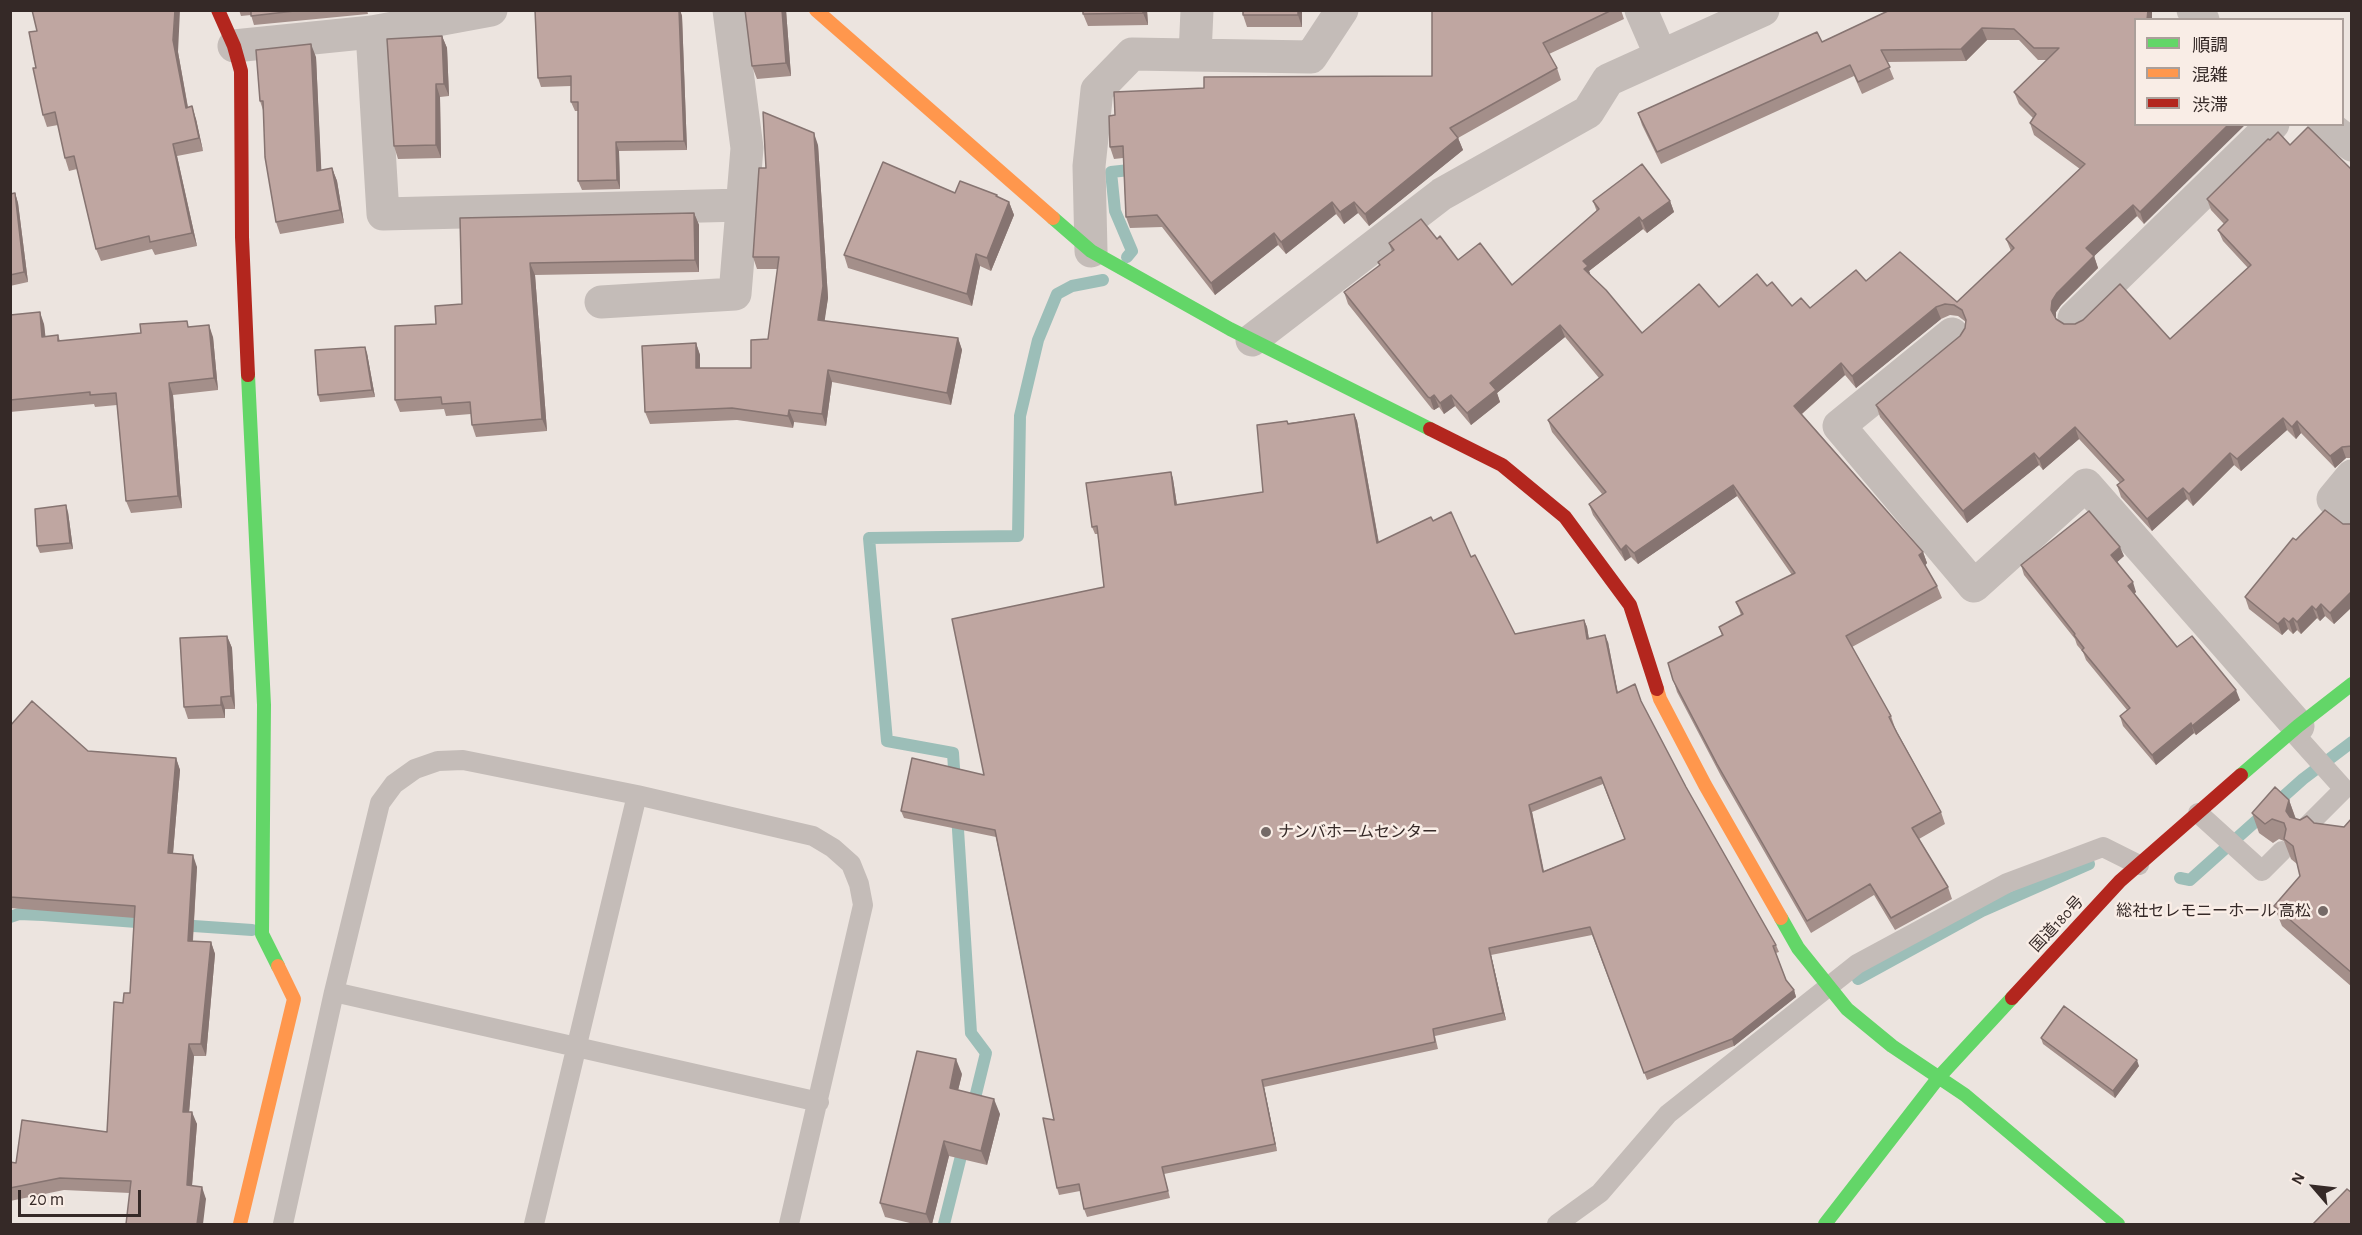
<!DOCTYPE html>
<html>
<head>
<meta charset="utf-8">
<style>
  body { margin:0 }
  #map { position:relative; width:2362px; height:1235px; overflow:hidden; background:#ece4df; font-family:"Alegreya Sans","Noto Sans JP",sans-serif }
  canvas { display:block }
  .frame { position:absolute; inset:0; border:12px solid #352927; pointer-events:none }
  .legend { position:absolute; left:2134px; top:18px; width:210px; height:108px; box-sizing:border-box; background:#f9ede6; border:2px solid #ab9f9a; margin:0; padding:8px 10px; list-style:none; font-size:18px; color:#352927 }
  .legend li { display:flex; align-items:center; gap:12px; height:30px }
  .legend b { width:30px; border:2px solid #ab9f9a }
  .north { position:absolute; left:2284px; top:1157px; width:60px; height:60px; -webkit-text-stroke:4px #f9ede6; paint-order:stroke; rotate:298deg; font-size:16px; font-weight:700; line-height:24px; text-align:center; color:#352927 }
  .north::after { content:''; display:block; margin:auto; width:21px; height:27px; background:#352927; clip-path:polygon(50% 0,100% 100%,50% 72%,0 100%) }
  .scale { position:absolute; left:18px; top:1190px; width:123px; height:27px; box-sizing:border-box; border:3px solid #352927; border-top:0; padding-left:8px; font-size:18px; line-height:21px; white-space:nowrap; color:#352927; -webkit-text-stroke:4px #f9ede6; paint-order:stroke }
</style>
</head>
<body>
<div id="map">
<canvas width="2362" height="1235"></canvas>
<div class="frame"></div>
<ul class="legend">
<li><b style="height:8px;background:#63d668"></b>順調</li>
<li><b style="height:8px;background:#ff974d"></b>混雑</li>
<li><b style="height:8px;background:#b3261e"></b>渋滞</li>
</ul>
<div class="north">N</div>
<div class="scale">20 m</div>
</div>
<script>
const c = document.querySelector('canvas').getContext('2d');
c.lineJoin = 'round';
function poly(rows) {
  const path = new Path2D();
  for (const r of rows) {
    path.moveTo(r[0], r[1]);
    for (let i = 2; i < r.length; i += 2) path.lineTo(r[i], r[i + 1]);
  }
  return path;
}
function trace(path, color, width, dash) {
  c.strokeStyle = color;
  c.lineWidth = width;
  c.lineCap = dash ? 'butt' : 'round';
  c.setLineDash(dash || []);
  c.stroke(path);
}
function paint(path, color) {
  c.fillStyle = color;
  c.fill(path, 'evenodd');
}
function label(font, color, halo, rows, align = 'center') {
  c.font = font + ' "Alegreya Sans","Noto Sans JP",sans-serif';
  c.lineWidth = 5;
  c.setLineDash([]);
  c.textBaseline = 'middle';
  c.strokeStyle = halo;
  c.fillStyle = color;
  for (const [text, x, y, turn = 0] of rows) {
    c.save();
    c.translate(x, y);
    c.rotate((+turn || 0) * Math.PI / 180);
    c.textAlign = isNaN(turn) ? turn : align;
    if (halo) c.strokeText(text, 0, 0);
    c.fillText(text, 0, 0);
    c.restore();
  }
}
trace(poly([
  [1127,257,1132,251,1115,211,1111,172,1139,169],
  [955,784,953,753,887,741,869,538,1018,536,1020,416,1038,340,1057,294,1072,286,1103,280],
  [957,814,971,1033,986,1053,972,1110],
  [2180,878,2190,880,2303,779,2352,742],
  [10,917,19,914,43,915,150,923],
  [179,925,252,930],
  [1858,979,1982,911,2089,864],
  [944,1224,964,1144]
]), '#9cbeb8', 12);
trace(poly([
  [2292,731,2344,789,2305,828],
  [2198,813,2262,871,2282,851],
  [334,992,819,1102],
  [283,1224,334,992,380,803,394,784,415,769,438,761,463,760,637,795,813,836,833,848,851,864,859,884,863,905,789,1224],
  [534,1224,637,795],
  [1557,1224,1600,1193,1668,1114,1857,964,2007,883,2103,847,2139,865]
]), '#c4bcb8', 20);
trace(poly([
  [1641,10,1661,56],
  [2193,10,2203,20],
  [372,32,383,214,743,205],
  [234,46,372,32,491,10],
  [1195,55,1197,10],
  [2325,124,2352,145],
  [1091,251,1089,166,1097,90,1132,54,1311,57,1342,10],
  [601,302,735,294,747,148,729,10],
  [2074,318,2273,124],
  [1952,334,1839,426,1974,586,2086,485,2298,726],
  [1252,340,1442,194,1588,112,1608,80,1763,10],
  [2352,476,2333,499,2352,518]
]), '#c4bcb8', 33);
trace(poly([
  [1053,218,1091,251,1230,329,1430,429],
  [248,375,264,705,262,934,278,966],
  [2241,775,2298,726,2352,684],
  [1781,918,1798,948,1847,1009,1892,1046,1965,1095,2118,1224],
  [1825,1224,1939,1077,2012,998]
]), '#63d668', 14);
trace(poly([
  [816,10,1053,218],
  [1657,689,1660,699,1705,785,1781,918],
  [240,1224,294,999,278,966]
]), '#ff974d', 14);
trace(poly([
  [218,10,234,46,241,71,242,237,248,375],
  [1430,429,1502,465,1565,517,1630,605,1657,689],
  [2012,998,2120,881,2241,775]
]), '#b3261e', 14);
paint(poly([
  [239,10,367,10,368,14,254,25,251,15,241,16],
  [535,10,680,10,682,16,687,150,619,151,620,189,582,190,578,181,578,111,575,111,571,102,571,86,541,87,538,78],
  [745,10,786,10,791,76,757,79,752,66],
  [1083,10,1147,10,1148,25,1088,26,1083,14],
  [1243,10,1302,10,1302,27,1247,27,1243,15],
  [1432,10,1621,10,1624,19,1549,54,1557,68,1561,80,1458,138,1463,150,1369,226,1358,213,1344,224,1336,214,1286,254,1278,245,1215,295,1162,227,1130,228,1126,217,1123,158,1114,159,1110,147,1432,76],
  [1890,10,2136,20,2144,224,2137,216,2094,256,2098,268,2061,305,2056,312,2056,319,2064,324,2170,339,2248,268,2223,241,2218,230,2224,224,2211,210,2207,199,2270,140,2290,145,2352,170,2352,458,2346,458,2335,468,2301,433,2296,439,2287,430,2241,471,2234,465,2193,506,2187,499,2152,531,2121,497,2117,485,2120,483,2079,439,2043,470,2039,465,1967,523,1880,417,1876,405,1960,336,1965,328,1966,322,1958,316,1950,315,1941,319,1856,388,1845,375,1802,414,1923,552,1927,563,1925,565,1937,586,1942,598,1852,647,1891,716,1895,728,1941,812,1945,824,1919,839,1948,887,1952,899,1895,930,1874,895,1811,933,1721,776,1677,692,1668,663,1722,636,1719,627,1741,615,1736,602,1792,575,1737,496,1638,564,1631,557,1625,561,1593,515,1589,504,1602,494,1552,432,1548,420,1599,378,1565,337,1497,393,1500,402,1471,425,1455,406,1444,414,1439,407,1434,410,1432,409,1348,304,1344,292,1380,265,1378,262,1392,252,1389,243,1437,239,1458,260,1512,285,1597,212,1593,201,1670,201,1674,212,1647,233,1643,229,1589,271,1591,276,1642,333,1719,307,1767,286,1792,306,1810,308,1866,281,1957,302,2011,251,2006,239,2080,169,2034,135,2030,123,2033,118,2019,104,2014,92,2047,60,2038,60,2019,40,1987,40,1966,61,1887,62,1894,79,1862,94,1854,76,1661,164,1642,125,1638,113,1822,42],
  [37,31,178,52,188,107,196,119,203,151,177,156,197,246,155,255,152,249,101,261,96,249,77,169,69,171,65,158,58,125,47,127,43,115,36,68],
  [442,36,447,48,449,96,440,97,441,158,398,159,394,146],
  [316,57,321,170,332,168,337,181,344,223,280,234,276,222,263,110,260,101],
  [818,145,828,298,824,321,958,338,962,350,951,405,832,382,826,426,794,422,793,428,737,420,650,424,645,412,696,343,700,355,700,368,751,368,768,339,778,269,757,269,753,257,766,168],
  [15,193,18,203,28,282,10,286,10,194],
  [955,193,997,195,998,197,1009,202,1014,215,991,271,980,266,972,306,848,268,844,255],
  [694,213,699,225,699,272,535,275,547,431,476,437,472,425,471,414,446,416,444,409,400,412,395,400,436,324,462,304,460,218],
  [10,315,44,324,45,337,58,335,60,341,141,333,189,327,213,337,218,390,173,395,182,508,131,513,126,501,117,405,95,407,94,404,10,412],
  [367,353,375,397,320,402,318,395],
  [1354,414,1357,421,1379,543,1433,521,1471,557,1515,634,1584,620,1587,627,1589,639,1608,642,1618,693,1641,702,1686,787,1776,945,1779,952,1776,953,1786,980,1794,990,1796,997,1734,1046,1647,1080,1592,935,1491,955,1506,1020,1435,1036,1438,1049,1264,1087,1277,1151,1164,1174,1170,1198,1087,1217,1084,1209,1080,1191,1059,1195,1057,1188,1054,1120,996,837,904,818,901,811,984,775,1104,587,1098,534,1095,534,1092,527,1171,472,1173,479,1177,505,1263,492,1288,423],
  [1603,784,1625,840,1544,871,1532,812],
  [68,512,73,549,40,553,37,546],
  [2343,524,2352,524,2352,607,2334,624,2325,616,2320,621,2317,618,2301,634,2297,630,2293,634,2288,629,2282,635,2249,609,2245,597,2296,540],
  [2124,556,2117,562,2136,592,2134,594,2177,647,2240,700,2196,735,2194,733,2156,765,2123,726,2120,716,2127,710,2086,660,2083,652,2077,645,2075,639,2024,575,2021,565],
  [227,636,232,648,235,709,225,709,225,718,188,719,184,707],
  [10,726,88,751,176,758,180,770,173,853,197,867,193,941,211,942,215,954,206,1056,194,1056,189,1112,197,1124,192,1186,206,1199,130,1193,64,1190,10,1201,10,1162,16,1163,107,1132,123,1003,130,993,135,918,10,908],
  [2289,800,2296,819,2314,823,2344,827,2352,818,2352,987,2282,926,2274,906,2300,876,2297,864,2291,859,2284,841,2279,839,2273,843,2259,833,2252,813],
  [2041,1038,2139,1066,2115,1098,2043,1044],
  [962,1074,958,1090,1000,1114,987,1165,949,1156,932,1224,914,1224,885,1217,880,1203]
]), '#a48f8a');
paint(poly([
  [175,10,180,10,178,52,190,120,186,108,173,40],
  [679,10,680,10,682,16,687,150,684,141],
  [782,10,786,10,791,76,786,63],
  [1143,10,1147,10,1148,25,1143,13],
  [1298,10,1302,10,1302,27,1298,15],
  [2148,10,2152,10,2152,20,2147,20],
  [1982,28,1987,40,1966,61,1961,49],
  [442,36,447,48,449,96,444,84],
  [311,44,316,57,322,184,317,171],
  [436,84,440,97,441,158,436,145],
  [192,106,196,119,203,151,199,138],
  [2229,124,2246,124,2144,224,2140,212],
  [814,133,818,145,828,298,823,332,818,320],
  [1458,138,1463,150,1369,226,1365,214],
  [616,142,619,151,620,189,617,180],
  [173,144,177,156,197,246,192,233],
  [332,168,337,181,344,223,340,210],
  [15,193,18,203,28,282,24,272],
  [1670,201,1674,212,1647,233,1642,221],
  [1009,202,1014,215,991,271,987,258],
  [1332,202,1336,214,1286,254,1281,242],
  [1354,202,1358,213,1344,224,1340,212],
  [2133,205,2137,216,2090,260,2086,248],
  [694,213,699,225,699,272,695,260],
  [1639,217,1643,229,1589,271,1592,278,1584,269,1583,261],
  [1274,233,1278,245,1215,295,1211,283],
  [976,254,980,266,972,306,967,294],
  [2094,256,2098,268,2061,305,2056,312,2056,322,2051,310,2052,301,2057,293],
  [530,263,535,275,547,431,542,419],
  [1936,307,1941,319,1856,388,1852,376],
  [40,312,44,324,47,349,42,337],
  [209,325,213,337,218,390,214,378],
  [1560,325,1565,337,1497,393,1500,402,1471,425,1467,413,1490,383],
  [958,338,962,350,951,405,947,393],
  [696,343,700,355,700,380,696,368],
  [365,347,367,353,375,397,372,390],
  [1841,363,1845,375,1798,417,1794,406],
  [828,370,832,382,826,426,822,414],
  [169,383,173,395,182,508,178,496],
  [1434,395,1439,407,1434,410,1430,398],
  [1451,395,1455,406,1444,414,1440,403],
  [789,410,794,422,793,428,788,416],
  [1354,414,1357,421,1380,550,1377,543],
  [2283,418,2287,430,2241,471,2237,459],
  [2297,421,2301,433,2296,439,2292,427],
  [2075,427,2079,439,2043,470,2039,459],
  [2342,447,2346,458,2335,468,2330,456],
  [2034,453,2039,465,1967,523,1963,511],
  [2230,453,2234,465,2193,506,2189,494],
  [1171,472,1173,479,1178,512,1175,505],
  [1733,485,1737,496,1638,564,1634,553],
  [2183,488,2187,499,2152,531,2147,519],
  [66,505,68,512,73,549,70,543],
  [1626,545,1631,557,1625,561,1621,550],
  [2120,547,2124,556,2115,564,2111,555],
  [1923,552,1927,563,1924,567,1919,555],
  [2133,582,2136,592,2131,596,2128,586],
  [2351,592,2352,607,2334,624,2330,613],
  [2321,604,2325,616,2320,621,2316,610],
  [2312,606,2317,618,2301,634,2297,622],
  [2284,618,2288,629,2282,635,2278,624],
  [2293,618,2297,630,2293,634,2289,622],
  [1584,620,1587,627,1590,646,1587,639],
  [1605,635,1608,642,1619,700,1617,693],
  [227,636,232,648,235,709,231,696],
  [2236,690,2240,700,2196,735,2192,726],
  [221,697,225,709,225,718,221,705],
  [2191,723,2194,733,2156,765,2152,755],
  [176,758,180,770,172,865,168,853],
  [2289,800,2296,820,2293,831,2286,811],
  [1529,805,1532,812,1545,879,1543,872],
  [193,855,197,867,192,952,188,941],
  [211,942,215,954,206,1056,201,1044],
  [1489,948,1491,955,1506,1020,1503,1013],
  [1794,990,1796,997,1734,1046,1732,1039],
  [189,1044,194,1056,188,1124,183,1112],
  [956,1059,962,1074,955,1103,950,1088],
  [2137,1060,2139,1066,2115,1098,2113,1091],
  [1262,1080,1264,1087,1277,1151,1275,1144],
  [994,1099,1000,1114,987,1165,981,1151],
  [192,1112,197,1124,191,1197,187,1185],
  [944,1141,949,1156,932,1224,930,1224,926,1214],
  [202,1187,206,1199,203,1224,197,1224]
]), '#867471');
const building = poly([
  [32,10,175,10,173,40,186,108,192,106,199,138,173,144,192,233,150,242,149,236,96,249,74,156,65,158,55,112,43,115,33,68,36,68,29,32,37,31,32,10],
  [251,10,303,10,251,16,251,10],
  [535,10,679,10,684,141,616,142,617,180,578,181,578,102,571,102,571,76,538,78,535,10],
  [745,10,782,10,786,63,752,66,745,10],
  [1083,10,1143,10,1143,13,1083,14,1083,10],
  [1243,10,1298,10,1298,15,1243,15,1243,10],
  [1432,10,1612,10,1543,43,1557,68,1450,128,1458,138,1365,214,1354,202,1340,212,1332,202,1281,242,1274,233,1211,283,1157,215,1126,217,1123,146,1110,147,1109,116,1115,115,1114,92,1204,88,1204,77,1432,76,1432,10],
  [1890,10,2148,10,2147,20,2136,20,2136,124,2229,124,2140,212,2133,205,2086,248,2094,256,2057,293,2052,301,2051,310,2056,319,2064,324,2075,324,2083,320,2120,284,2170,339,2251,265,2218,230,2228,220,2207,199,2268,139,2270,140,2278,132,2290,145,2308,127,2352,170,2352,446,2342,447,2330,456,2297,421,2292,427,2283,418,2237,459,2230,453,2189,494,2183,488,2147,519,2117,485,2124,480,2075,427,2039,459,2034,453,1963,511,1876,405,1960,336,1965,328,1966,320,1962,310,1954,305,1945,304,1936,307,1852,376,1841,363,1794,406,1923,552,1919,555,1937,586,1846,636,1891,716,1889,717,1897,733,1941,812,1912,828,1948,887,1891,918,1870,884,1807,921,1717,764,1673,680,1668,663,1723,635,1719,627,1743,614,1736,602,1795,573,1733,485,1634,553,1626,545,1621,550,1589,504,1606,492,1548,420,1603,375,1560,325,1490,383,1496,390,1467,413,1451,395,1440,403,1434,395,1430,398,1428,397,1344,292,1380,265,1378,262,1394,250,1389,243,1421,219,1437,239,1440,236,1458,260,1480,243,1512,285,1599,209,1593,201,1642,164,1670,201,1642,221,1639,217,1583,261,1588,266,1584,269,1606,290,1642,333,1699,284,1719,307,1757,274,1767,286,1772,282,1792,306,1801,298,1810,308,1856,270,1866,281,1900,252,1957,302,2014,248,2006,239,2085,164,2030,123,2036,114,2014,92,2059,48,2034,48,2014,29,1982,28,1961,49,1881,50,1890,67,1858,82,1850,65,1657,152,1638,113,1817,32,1822,42,1890,10],
  [442,36,444,84,436,84,436,145,394,146,387,39,442,36],
  [311,44,317,171,332,168,340,210,276,222,265,157,263,101,260,101,256,50,311,44],
  [763,112,814,133,823,286,818,320,958,338,947,393,828,370,822,414,789,410,788,416,732,408,645,412,642,346,696,343,696,368,751,368,751,340,768,339,779,257,753,257,759,168,766,168,763,112],
  [883,162,955,193,960,181,997,195,996,196,1009,202,987,258,976,254,967,294,844,255,883,162],
  [15,193,24,272,10,275,10,194,15,193],
  [694,213,695,260,530,263,542,419,472,425,470,402,442,404,441,397,395,400,395,326,436,324,435,306,462,304,460,218,694,213],
  [40,312,42,337,58,335,58,341,141,333,140,324,187,321,188,327,209,325,214,378,169,383,178,496,126,501,116,393,90,395,90,392,10,400,10,315,40,312],
  [365,347,372,390,318,395,315,350,365,347],
  [1354,414,1377,543,1431,517,1433,521,1451,512,1471,557,1475,555,1515,634,1584,620,1587,639,1605,635,1617,693,1635,684,1641,701,1686,787,1776,945,1773,946,1786,980,1794,990,1732,1039,1644,1073,1590,927,1489,948,1503,1013,1433,1029,1435,1042,1262,1080,1275,1144,1162,1167,1168,1191,1084,1209,1079,1184,1057,1188,1043,1118,1054,1120,995,830,901,811,912,758,984,775,952,619,1104,587,1097,526,1092,527,1086,483,1171,472,1175,505,1263,492,1257,425,1287,421,1288,424,1354,414],
  [1601,777,1625,839,1543,872,1529,805,1601,777],
  [66,505,70,543,37,546,35,509,66,505],
  [2325,510,2343,524,2352,524,2352,593,2351,592,2330,613,2321,604,2316,610,2312,606,2297,622,2293,618,2289,622,2284,618,2278,624,2245,597,2293,538,2296,540,2325,510],
  [2089,511,2120,547,2111,555,2133,582,2128,586,2177,647,2192,636,2236,690,2192,726,2191,723,2152,755,2120,716,2130,708,2082,650,2084,648,2074,635,2075,634,2021,565,2089,511],
  [227,636,231,696,221,697,221,705,184,707,180,638,227,636],
  [32,701,88,751,176,758,168,853,193,855,188,941,211,942,201,1044,189,1044,183,1112,192,1112,187,1185,202,1187,197,1224,126,1224,131,1181,60,1178,10,1188,10,1162,16,1163,22,1120,107,1132,114,1002,123,1003,124,993,130,993,135,906,10,897,10,726,32,701],
  [2275,787,2289,800,2286,811,2290,817,2300,820,2307,816,2314,823,2344,827,2352,818,2352,973,2274,906,2300,876,2293,846,2284,839,2286,829,2284,823,2272,819,2265,824,2252,813,2275,787],
  [2064,1006,2137,1060,2113,1091,2041,1038,2064,1006],
  [917,1051,956,1059,950,1088,994,1099,981,1151,944,1141,926,1214,880,1203,917,1051],
  [2347,1189,2352,1193,2352,1224,2313,1224,2347,1189]
]);
paint(building, '#bfa6a1');
trace(building, '#867471', 1.5);
for (const [x, y, r, color] of [
  [1266,832,6,"#756a67"],
  [2323,911,6,"#756a67"]
]) {
  const dot = new Path2D();
  dot.arc(x, y, r, 0, 2 * Math.PI);
  c.fillStyle = color;
  c.fill(dot);
  trace(dot, '#f9ede6', 2);
}
label('16px', '#352927', '#f9ede6', [
  ["ナンバホームセンター",1278,832],
  ["総社セレモニーホール 高松",2311,911,"right"]
], 'left');
label('16px', '#352927', '#f9ede6', [
  ["国道180号",2057,924,-47]
]);
</script>
</body>
</html>
